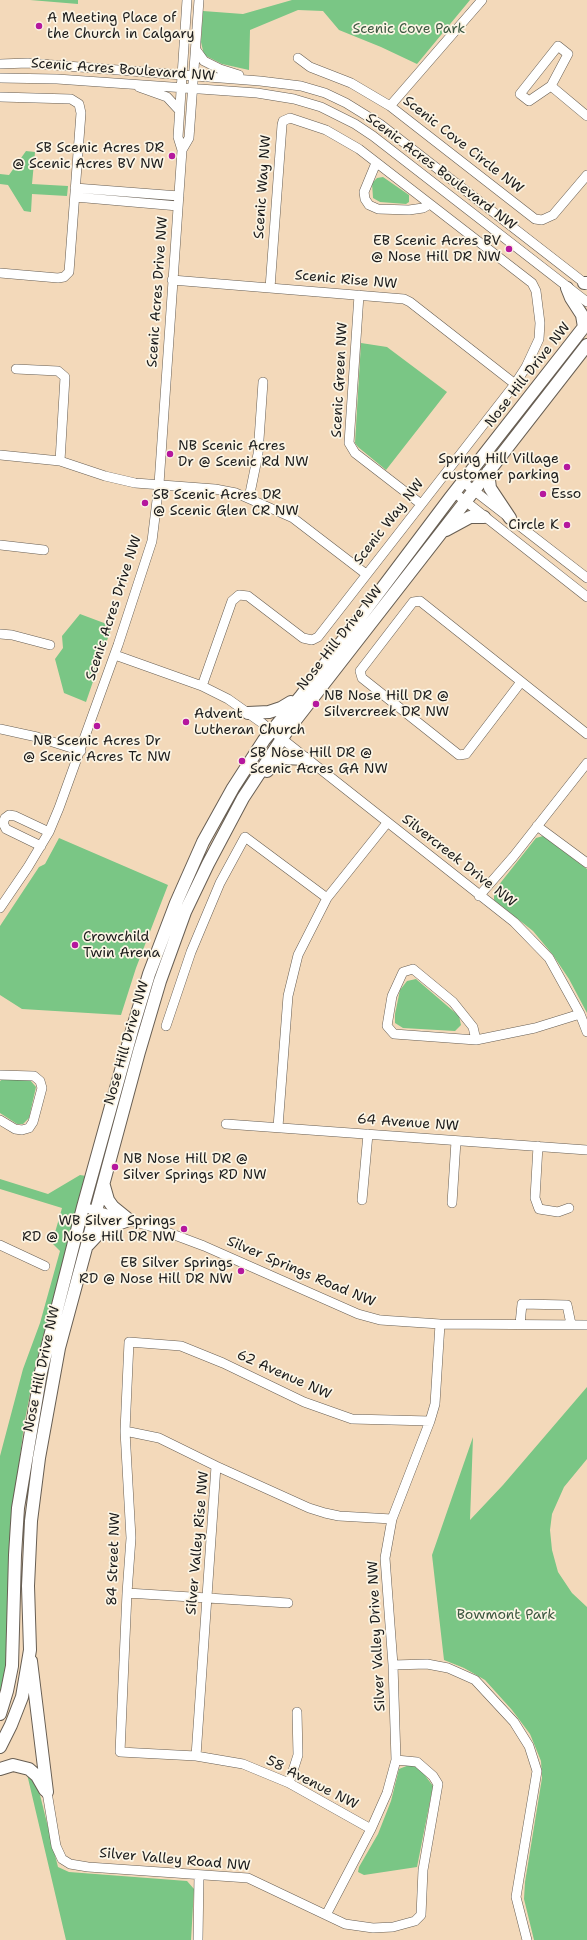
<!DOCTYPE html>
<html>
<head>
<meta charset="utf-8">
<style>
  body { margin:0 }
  canvas { display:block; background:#f3d9ba }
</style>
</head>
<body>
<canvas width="587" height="1940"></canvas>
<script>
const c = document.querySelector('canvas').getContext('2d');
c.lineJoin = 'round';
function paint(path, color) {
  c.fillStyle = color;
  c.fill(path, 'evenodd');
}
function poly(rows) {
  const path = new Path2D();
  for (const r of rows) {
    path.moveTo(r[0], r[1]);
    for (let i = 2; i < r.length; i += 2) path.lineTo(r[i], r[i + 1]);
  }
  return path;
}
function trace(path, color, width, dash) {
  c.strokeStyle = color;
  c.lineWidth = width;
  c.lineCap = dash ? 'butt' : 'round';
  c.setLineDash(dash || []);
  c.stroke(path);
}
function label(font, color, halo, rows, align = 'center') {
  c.font = font + ' "Shantell Sans",sans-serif';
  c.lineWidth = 3.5;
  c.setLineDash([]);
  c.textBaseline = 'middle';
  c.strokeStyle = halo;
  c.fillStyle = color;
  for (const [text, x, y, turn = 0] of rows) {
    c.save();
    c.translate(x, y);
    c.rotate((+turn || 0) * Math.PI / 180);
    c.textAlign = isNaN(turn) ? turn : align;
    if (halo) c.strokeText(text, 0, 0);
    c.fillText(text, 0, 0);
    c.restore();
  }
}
paint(poly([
  [30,0,78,0,78,4],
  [292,0,470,0,417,64,381,47,339,30,323,11,298,10,250,30,249,70,222,64,204,55,201,42,203,11,243,14],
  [26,151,35,152,32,184,68,186,67,196,32,194,31,212,24,211,8,185,0,184,0,174,9,175],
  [383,177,409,195,409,202,406,204,380,202,373,198,372,183,377,178],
  [361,343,387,347,447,392,386,470,358,447,355,443],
  [80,614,112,626,86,702,64,693,55,659,63,648,62,636],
  [543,836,587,869,587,1013,569,979,553,955,533,931,494,900,494,891,536,838],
  [59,838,168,885,136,968,121,1015,22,1009,0,995,0,926,39,867,45,864],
  [416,979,459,1016,461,1025,455,1031,403,1028,395,1023,395,1014,400,990,407,981],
  [3,1079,30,1080,36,1087,29,1118,23,1124,17,1124,0,1113,0,1081],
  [80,1175,86,1176,35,1368,24,1425,11,1529,7,1661,0,1699,0,1456,23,1369,40,1323,60,1251,52,1243,62,1208,0,1189,0,1179,48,1194],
  [587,1387,587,1459,564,1487,552,1514,550,1530,552,1550,558,1572,572,1593,587,1607,587,1940,534,1940,524,1899,525,1882,542,1778,541,1761,530,1734,512,1710,485,1680,464,1668,444,1660,432,1555,473,1437,470,1520,503,1485],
  [409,1765,417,1767,424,1774,433,1786,417,1867,364,1875,358,1872,359,1867,378,1834,391,1801,399,1769],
  [27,1774,37,1783,58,1867,69,1872,187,1881,194,1889,191,1940,66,1940]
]), '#7ac685');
const minor = poly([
  [482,0,390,106,535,219,542,220,553,215,587,175],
  [558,46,568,54,551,86,529,101,520,94,558,46],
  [196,50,204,61,220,69,239,75],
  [298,58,310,67,351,83,390,106],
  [0,64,28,63,260,81,301,86,325,93,346,103,380,124,587,285],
  [0,78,57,79,257,93,294,99,321,107,355,124,373,136,587,302],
  [551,86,587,116],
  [139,87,167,97,179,110],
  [0,97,71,99,79,104,81,113,69,272,64,277,58,278,0,273],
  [182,150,178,137,187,0],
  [376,163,364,192,365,199,369,205,378,209,409,210,423,208,430,204],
  [75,188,179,196],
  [75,197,178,206],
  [172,280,404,299,410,302,515,384],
  [359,295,349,443,355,453,421,504],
  [16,369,58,371,65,377,60,461],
  [0,455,60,461,105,476,135,483,215,489,236,493,293,518,366,574],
  [463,482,587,578],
  [455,493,587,597],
  [249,498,258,454,263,382],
  [0,545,44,550],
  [0,634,12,635,50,645],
  [115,655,202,686,228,699,262,723,514,922,549,958,580,1014,587,1032],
  [521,682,466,754,459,755,362,678,360,671,413,602,420,601,587,734],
  [202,686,232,601,239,595,248,596,303,638,312,640,318,637,515,384,526,367,539,339,540,323,536,291,532,283,359,149,326,130,290,118,283,121,282,125,270,288],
  [0,729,37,737,81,751],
  [537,826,587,863],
  [41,846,6,829,3,823,5,818,9,815,15,816,49,832],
  [479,896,513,857,587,763],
  [0,908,28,867,49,832,59,808,118,645,152,541,159,484,182,150,189,138,199,0],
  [166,1026,191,952,220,883,245,837,327,898],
  [476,1040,394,1034,387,1026,392,996,403,972,413,969,453,1002,473,1027,476,1040,535,1028,580,1014],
  [0,1075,34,1076,40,1081,42,1088,33,1122,29,1128,22,1130,15,1129,0,1120],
  [226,1124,587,1150],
  [278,1127,288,996,298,955,327,898,387,823],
  [538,1146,535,1198,539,1209,558,1212,569,1208],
  [362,1200,368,1134],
  [452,1203,456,1141],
  [83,1207,156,1228,204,1246,358,1314,380,1320,440,1324,587,1325],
  [0,1245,45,1266],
  [520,1324,522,1304,567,1305,571,1324],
  [125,1431,159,1438,216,1466],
  [127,1593,288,1603],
  [393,1665,427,1664,448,1668,475,1680,514,1722,529,1746,537,1771,516,1897,527,1940],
  [196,1756,216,1466,309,1508,325,1513,339,1516,392,1519],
  [289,1783,298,1755,297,1712],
  [47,1792,56,1846,62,1859,70,1864,88,1867,248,1878,345,1924,373,1928,393,1927,415,1921,421,1915,423,1870,438,1784,433,1776,417,1762,396,1760],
  [371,1829,289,1783,243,1764,196,1756,120,1752,127,1593,131,1538,125,1431,129,1342,181,1346,223,1363,304,1402,352,1419,430,1421],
  [326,1915,371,1829,387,1793,396,1760,393,1665,385,1558,392,1519,430,1421,435,1404,440,1324],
  [198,1940,199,1875]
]);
const major = poly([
  [584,283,587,283],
  [567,288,571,298,582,315,584,327],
  [488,472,490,488,510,518],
  [446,530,470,517,484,517],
  [248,713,269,712,281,708,291,702],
  [267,771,278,760,284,758,306,759],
  [104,1186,108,1200,113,1207,129,1220],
  [88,1245,103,1229,129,1220],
  [31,1661,47,1792],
  [0,1714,7,1691,12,1666,15,1555,18,1508,41,1372,83,1207,133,1027,149,974,176,903,203,842,233,788,264,740,301,696,450,498,587,323],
  [0,1747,11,1725,22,1697,30,1650,28,1586,31,1521,39,1458,59,1348,139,1052,160,981,185,912,208,864,243,798,287,731,587,345],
  [0,1769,13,1765,29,1769,37,1776,45,1790]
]);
trace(minor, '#675e53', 10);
trace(major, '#675e53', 14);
trace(minor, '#fff', 9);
trace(major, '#fff', 12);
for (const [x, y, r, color] of [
  [39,26,4,"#b5179e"],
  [172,156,4,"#b5179e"],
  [509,249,4,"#b5179e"],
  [170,454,4,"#b5179e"],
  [567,467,4,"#b5179e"],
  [543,494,4,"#b5179e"],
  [145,503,4,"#b5179e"],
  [567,525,4,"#b5179e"],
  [316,704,4,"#b5179e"],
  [186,722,4,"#b5179e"],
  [97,726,4,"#b5179e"],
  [242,761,4,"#b5179e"],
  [75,945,4,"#b5179e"],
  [115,1167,4,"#b5179e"],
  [184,1229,4,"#b5179e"],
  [241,1271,4,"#b5179e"]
]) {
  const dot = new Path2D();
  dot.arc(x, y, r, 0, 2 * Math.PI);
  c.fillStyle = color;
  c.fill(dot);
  trace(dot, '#fcf5e5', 1.5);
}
label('14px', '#1c1c1c', '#fcf5e5', [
  ["A Meeting Place of",47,18],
  ["the Church in Calgary",47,34],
  ["SB Scenic Acres DR",164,148,"right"],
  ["@ Scenic Acres BV NW",164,164,"right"],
  ["EB Scenic Acres BV",501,241,"right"],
  ["@ Nose Hill DR NW",501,257,"right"],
  ["NB Scenic Acres",178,446],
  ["Dr @ Scenic Rd NW",178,462],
  ["Spring Hill Village",559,459,"right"],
  ["customer parking",559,475,"right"],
  ["Esso",551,494],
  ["SB Scenic Acres DR",153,495],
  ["@ Scenic Glen CR NW",153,511],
  ["Circle K",559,525,"right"],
  ["NB Nose Hill DR @",324,696],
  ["Silvercreek DR NW",324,712],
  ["Advent",194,714],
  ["Lutheran Church",194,730],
  ["NB Scenic Acres Dr",97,741,"center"],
  ["@ Scenic Acres Tc NW",97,757,"center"],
  ["SB Nose Hill DR @",250,753],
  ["Scenic Acres GA NW",250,769],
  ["Crowchild",83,937],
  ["Twin Arena",83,953],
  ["NB Nose Hill DR @",123,1159],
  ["Silver Springs RD NW",123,1175],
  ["WB Silver Springs",176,1221,"right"],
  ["RD @ Nose Hill DR NW",176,1237,"right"],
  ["EB Silver Springs",233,1263,"right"],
  ["RD @ Nose Hill DR NW",233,1279,"right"]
], 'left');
label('14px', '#3d5841', '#fcf5e5', [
  ["Scenic Cove Park",409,29],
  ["Bowmont Park",506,1615]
]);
label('14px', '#1c1c1c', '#fcf5e5', [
  ["Scenic Acres Boulevard NW",123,70,4],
  ["Scenic Cove Circle NW",463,145,38],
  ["Scenic Acres Boulevard NW",441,172,37],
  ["Scenic Way NW",263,187,-86],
  ["Scenic Rise NW",346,280,5],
  ["Scenic Acres Drive NW",158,292,-86],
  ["Nose Hill Drive NW",528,375,-52],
  ["Scenic Green NW",340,380,-87],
  ["Scenic Way NW",389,522,-52],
  ["Scenic Acres Drive NW",114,608,-72],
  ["Nose Hill Drive NW",340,638,-52],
  ["Silvercreek Drive NW",459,861,38],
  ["Nose Hill Drive NW",127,1043,-74],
  ["64 Avenue NW",408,1123,4],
  ["Silver Springs Road NW",301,1272,23],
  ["Nose Hill Drive NW",42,1369,-78],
  ["62 Avenue NW",284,1375,24],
  ["Silver Valley Rise NW",198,1543,-85],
  ["84 Street NW",114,1559,-88],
  ["Silver Valley Drive NW",377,1636,-93],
  ["58 Avenue NW",312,1783,27],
  ["Silver Valley Road NW",175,1860,5]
]);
</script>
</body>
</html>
